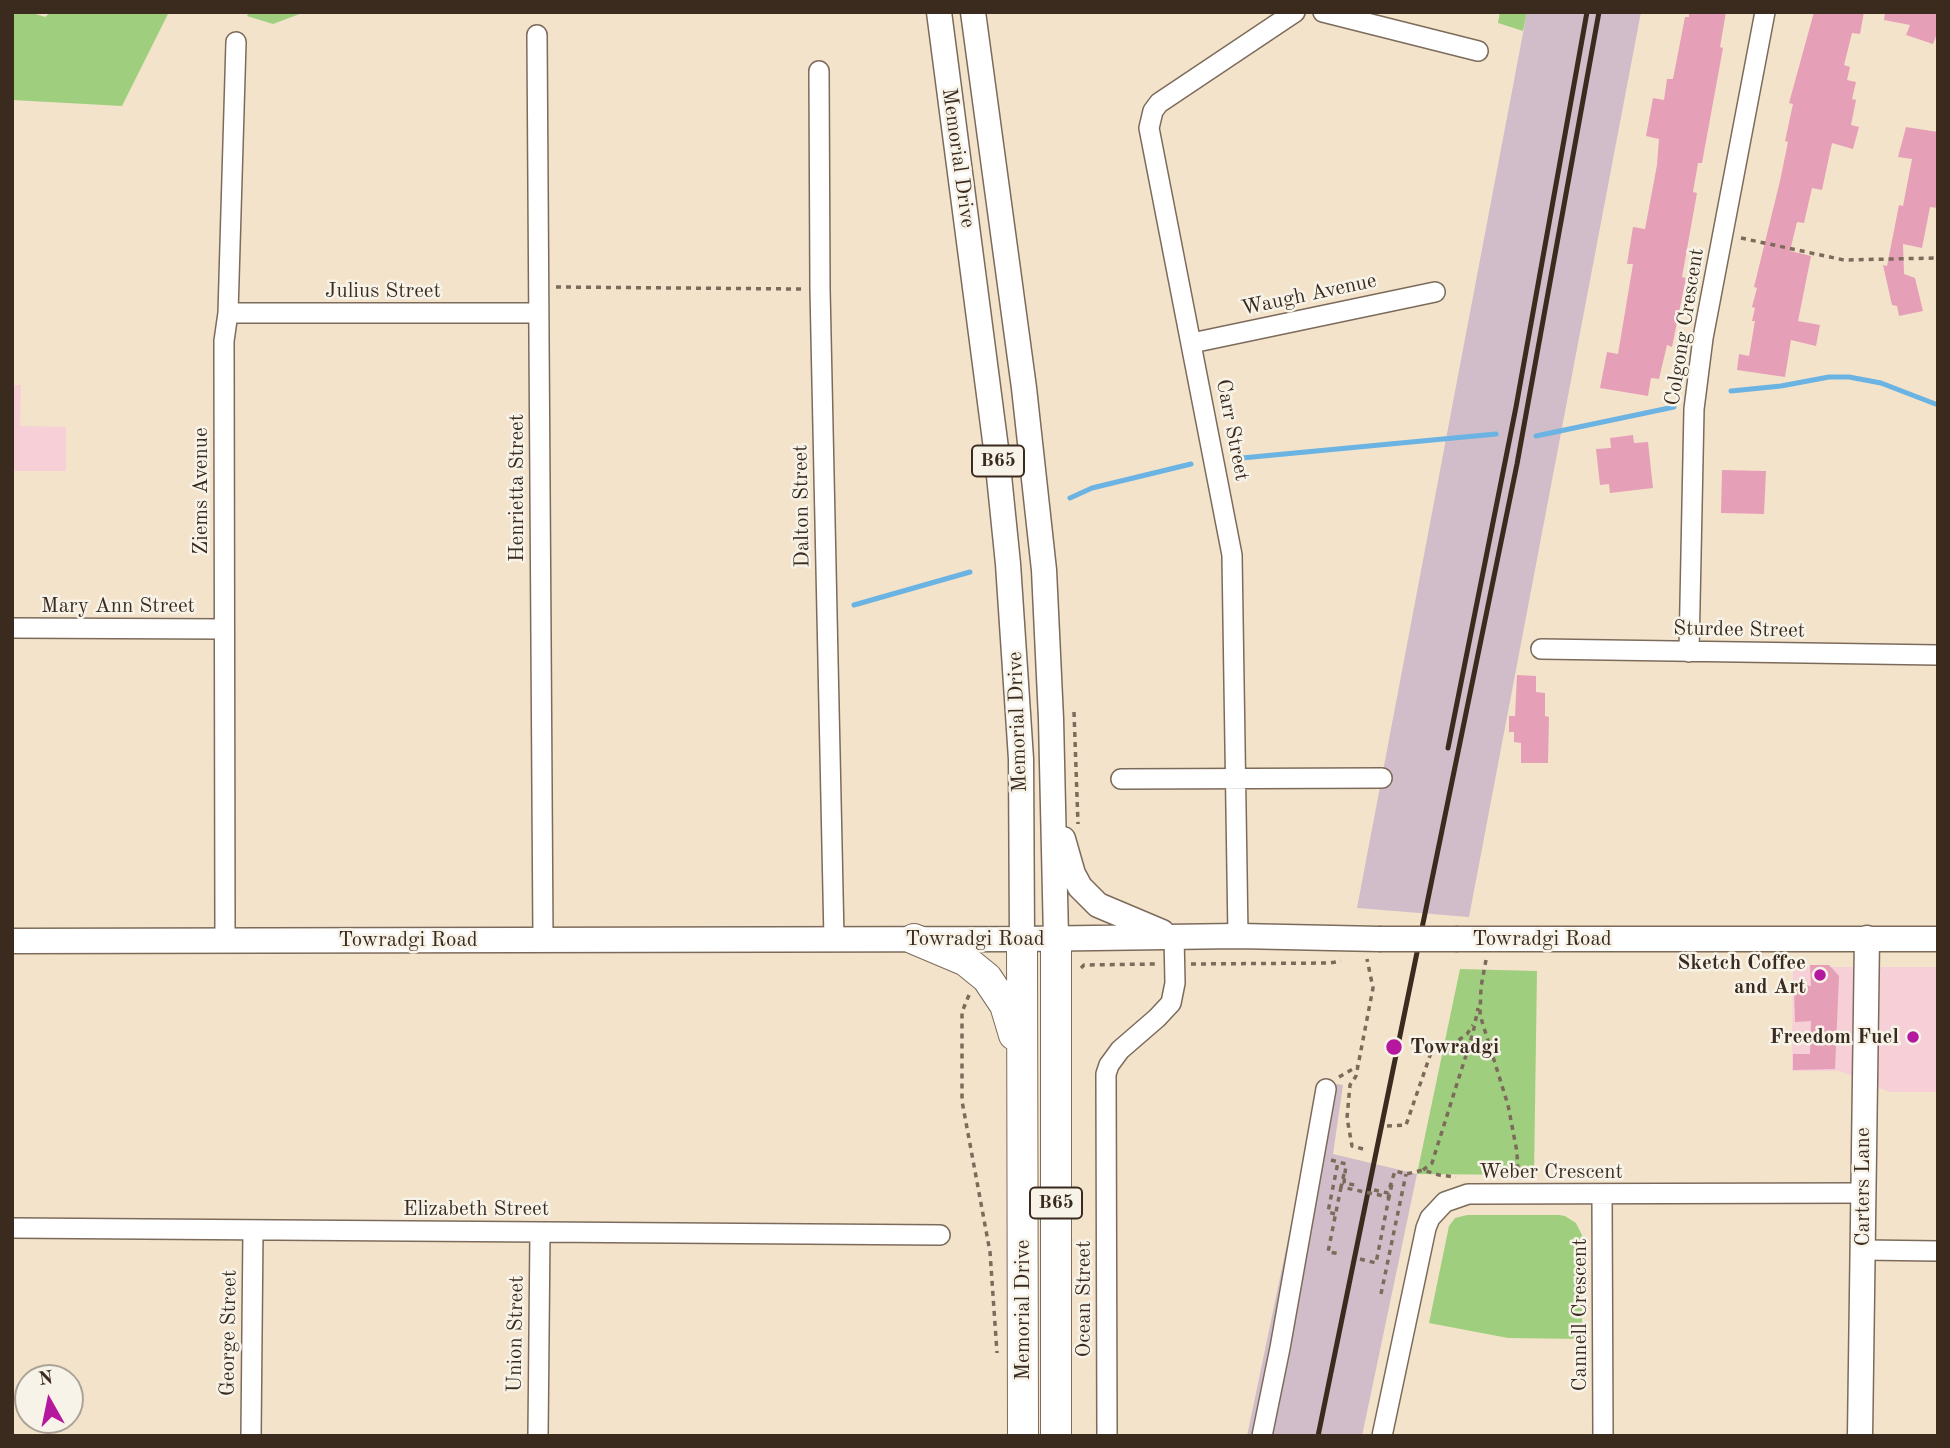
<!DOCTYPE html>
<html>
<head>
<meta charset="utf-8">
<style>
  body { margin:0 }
  #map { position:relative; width:1950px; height:1448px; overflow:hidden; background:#f4e3cb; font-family:"Old Standard TT",serif }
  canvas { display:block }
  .frame { position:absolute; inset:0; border:14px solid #3b2a1e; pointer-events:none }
  .north { position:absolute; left:14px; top:1364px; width:70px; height:70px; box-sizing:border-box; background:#f7f3e8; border:2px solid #aca397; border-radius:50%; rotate:351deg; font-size:19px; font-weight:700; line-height:28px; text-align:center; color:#3b2a1e }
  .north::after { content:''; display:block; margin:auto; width:24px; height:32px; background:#b5179e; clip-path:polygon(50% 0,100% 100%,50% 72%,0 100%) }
</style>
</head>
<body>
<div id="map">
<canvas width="1950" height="1448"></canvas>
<div class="frame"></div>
<div class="north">N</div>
</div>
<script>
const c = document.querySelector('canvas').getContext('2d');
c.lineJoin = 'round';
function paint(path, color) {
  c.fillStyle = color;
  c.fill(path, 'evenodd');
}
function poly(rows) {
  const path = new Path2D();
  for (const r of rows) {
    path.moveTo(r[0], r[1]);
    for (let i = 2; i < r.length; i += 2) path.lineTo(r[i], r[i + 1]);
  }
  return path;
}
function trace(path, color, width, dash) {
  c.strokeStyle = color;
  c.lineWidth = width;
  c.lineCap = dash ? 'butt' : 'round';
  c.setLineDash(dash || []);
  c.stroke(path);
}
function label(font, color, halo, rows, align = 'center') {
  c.font = font + ' "Old Standard TT",serif';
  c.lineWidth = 5;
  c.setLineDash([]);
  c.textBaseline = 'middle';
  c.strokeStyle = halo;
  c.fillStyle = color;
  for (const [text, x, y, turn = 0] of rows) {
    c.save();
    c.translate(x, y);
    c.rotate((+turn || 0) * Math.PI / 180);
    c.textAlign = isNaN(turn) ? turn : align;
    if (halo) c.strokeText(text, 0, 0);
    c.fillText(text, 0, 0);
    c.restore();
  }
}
paint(poly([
  [12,385,21,385,20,426,66,427,66,471,12,471],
  [1793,967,1937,967,1936,1092,1889,1092,1840,1071,1792,1071]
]), '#f6cfd7');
paint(poly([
  [1527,12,1641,12,1469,917,1357,908],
  [1321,1081,1343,1085,1333,1154,1417,1174,1362,1436,1247,1436]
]), '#d1bdc9');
paint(poly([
  [12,12,30,12,45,17,51,12,169,12,122,106,12,100],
  [249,12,305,12,273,24,247,16],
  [1500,12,1527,12,1523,31,1498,23],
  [1460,969,1537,971,1534,1175,1417,1174],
  [1467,1215,1559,1215,1565,1216,1576,1223,1582,1235,1582,1339,1508,1338,1429,1323,1449,1226,1455,1218]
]), '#9fcf7e');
trace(poly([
  [1731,391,1781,386,1829,377,1849,377,1881,383,1938,405],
  [1536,436,1674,407],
  [1242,458,1496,434],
  [1070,498,1092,488,1191,464],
  [854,605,970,572]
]), '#6ab3e2', 5);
paint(poly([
  [1689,12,1726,12,1720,47,1723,48,1702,163,1698,163,1693,192,1697,193,1682,277,1686,278,1672,347,1667,345,1659,379,1651,378,1648,396,1600,388,1607,352,1618,354,1633,264,1627,264,1633,227,1645,229,1657,165,1659,139,1646,136,1653,98,1664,100,1667,79,1673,79,1685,17,1689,17],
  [1814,12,1864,12,1860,34,1852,33,1844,65,1850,67,1847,80,1856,82,1852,99,1856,100,1851,125,1859,127,1853,149,1832,143,1822,190,1812,188,1804,223,1797,222,1790,251,1811,256,1798,321,1820,325,1816,346,1791,340,1785,377,1737,370,1739,354,1749,356,1755,321,1752,321,1755,308,1752,307,1757,288,1754,287,1780,181,1788,142,1785,141,1793,104,1789,103],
  [1885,12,1938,12,1938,31,1933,44,1906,35,1910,25,1884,20],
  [1906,127,1938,132,1938,208,1930,207,1922,248,1903,244,1904,274,1915,278,1923,311,1899,316,1897,306,1892,305,1883,265,1887,266,1899,205,1903,206,1912,159,1898,157],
  [1633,435,1634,443,1648,442,1653,488,1610,493,1609,484,1600,485,1596,449,1611,448,1610,438],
  [1722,470,1766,471,1764,514,1721,513],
  [1517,675,1536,676,1536,692,1545,693,1545,716,1549,717,1548,763,1521,763,1521,743,1514,742,1514,732,1509,732,1509,716,1515,716],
  [1810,965,1829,965,1839,976,1835,1069,1793,1070,1793,1054,1810,1054,1811,1021,1795,1022,1794,985,1811,986]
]), '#e59fb7');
const minor = poly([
  [1323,12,1478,51],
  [537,35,543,940],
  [819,71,820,289,834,939],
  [228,313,538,313],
  [1192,343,1435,292],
  [12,628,224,629],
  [1541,649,1938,655],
  [1689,652,1694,409,1703,338,1765,12],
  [1121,779,1382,778],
  [1238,936,1232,555,1149,128,1153,111,1159,103,1295,12],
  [225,940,224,341,228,313,236,42],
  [1602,1195,1603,1436],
  [12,1228,940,1235],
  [1863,1250,1938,1251],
  [251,1436,253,1230],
  [538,1436,540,1232],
  [1107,1436,1106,1074,1109,1065,1120,1050,1157,1018,1171,1003,1175,983,1174,936],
  [1262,1436,1280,1348,1326,1089],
  [1382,1436,1426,1228,1430,1218,1445,1202,1468,1194,1863,1193]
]);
const major = poly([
  [939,12,997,456,1008,564,1021,759,1022,939],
  [973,12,1024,388,1044,570,1051,719,1056,938],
  [1063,839,1073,874,1080,887,1098,905,1162,932],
  [1458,939,1938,939],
  [12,941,1022,939,1238,936,1379,939],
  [1860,1436,1867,938]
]);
const highway = poly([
  [1056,938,1056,1436],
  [914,939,966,961,987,978,1005,1005,1014,1035],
  [1022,939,1023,1436]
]);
trace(minor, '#7c6b5b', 22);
trace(major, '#7c6b5b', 27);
trace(highway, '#7c6b5b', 32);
trace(poly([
  [1741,238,1844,260,1938,258],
  [556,287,801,289],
  [1074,712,1078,824],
  [1486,960,1481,987,1480,1015,1508,1105,1517,1152,1518,1178],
  [1191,964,1330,963,1341,961],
  [1081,968,1084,965,1155,964],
  [969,995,962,1012,962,1101,990,1252,997,1353],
  [1339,1077,1358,1066],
  [1387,1126,1406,1125,1434,1044,1456,1042,1467,1034,1473,1025],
  [1363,1149,1352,1146,1347,1118,1350,1085,1356,1076,1373,988,1367,959],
  [1331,1160,1346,1164,1344,1183,1355,1185],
  [1423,1170,1432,1163,1473,1033,1478,1008],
  [1341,1187,1328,1252,1341,1254],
  [1374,1190,1388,1193,1395,1171,1406,1174,1423,1170,1439,1175,1456,1177],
  [1335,1214,1328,1212,1338,1162],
  [1360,1259,1376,1263,1389,1197],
  [1381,1294,1406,1174]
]), '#7c6b5b', 3.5, [5, 5]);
trace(minor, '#fff', 19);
trace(major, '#fff', 24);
trace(highway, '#fff', 30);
trace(poly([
  [1448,748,1516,407,1587,12],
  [1318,1436,1517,464,1599,12]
]), '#3b2a1e', 5);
const majorBridge = poly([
  [1379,939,1458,939]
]);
trace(majorBridge, '#7c6b5b', 27, []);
trace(poly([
  [1344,1174,1341,1187,1389,1197,1392,1184]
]), '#7c6b5b', 3.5, [5, 5]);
trace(majorBridge, '#fff', 24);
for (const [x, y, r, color] of [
  [1820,975,7,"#b5179e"],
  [1913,1037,7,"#b5179e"],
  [1394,1047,9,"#b5179e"]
]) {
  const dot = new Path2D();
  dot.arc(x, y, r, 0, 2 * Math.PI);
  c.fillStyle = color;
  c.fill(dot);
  trace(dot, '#f7f3e8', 2.5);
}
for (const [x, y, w] of [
  [998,461,52],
  [1056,1203,52]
]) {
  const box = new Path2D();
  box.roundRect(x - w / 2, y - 15.5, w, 31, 5);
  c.fillStyle = '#f7f3e8';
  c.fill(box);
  trace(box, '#3b2a1e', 2);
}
label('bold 19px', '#3b2a1e', null, [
  ["B65",998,461],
  ["B65",1056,1203]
]);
label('21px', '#3b2a1e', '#f7f3e8', [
  ["Memorial Drive",958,158,82],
  ["Julius Street",383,291],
  ["Waugh Avenue",1309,295,-12],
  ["Colgong Crescent",1685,327,-81],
  ["Carr Street",1232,430,79],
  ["Henrietta Street",517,488,-90],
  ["Ziems Avenue",201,491,-90],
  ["Dalton Street",802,506,-91],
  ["Mary Ann Street",118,606],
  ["Sturdee Street",1739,630,1],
  ["Memorial Drive",1018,722,-92],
  ["Towradgi Road",975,939],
  ["Towradgi Road",1542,939],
  ["Towradgi Road",408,940],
  ["Weber Crescent",1551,1172],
  ["Carters Lane",1863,1187,-90],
  ["Elizabeth Street",476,1209],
  ["Ocean Street",1084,1299,-90],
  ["Memorial Drive",1023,1310,-90],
  ["Cannell Crescent",1580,1315,-90],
  ["George Street",229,1333,-89],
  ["Union Street",516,1334,-89]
]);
label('bold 21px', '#3b2a1e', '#f7f3e8', [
  ["Sketch Coffee",1806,963],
  ["and Art",1806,987],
  ["Freedom Fuel",1899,1037],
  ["Towradgi",1410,1047,"left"]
], 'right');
</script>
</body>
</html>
